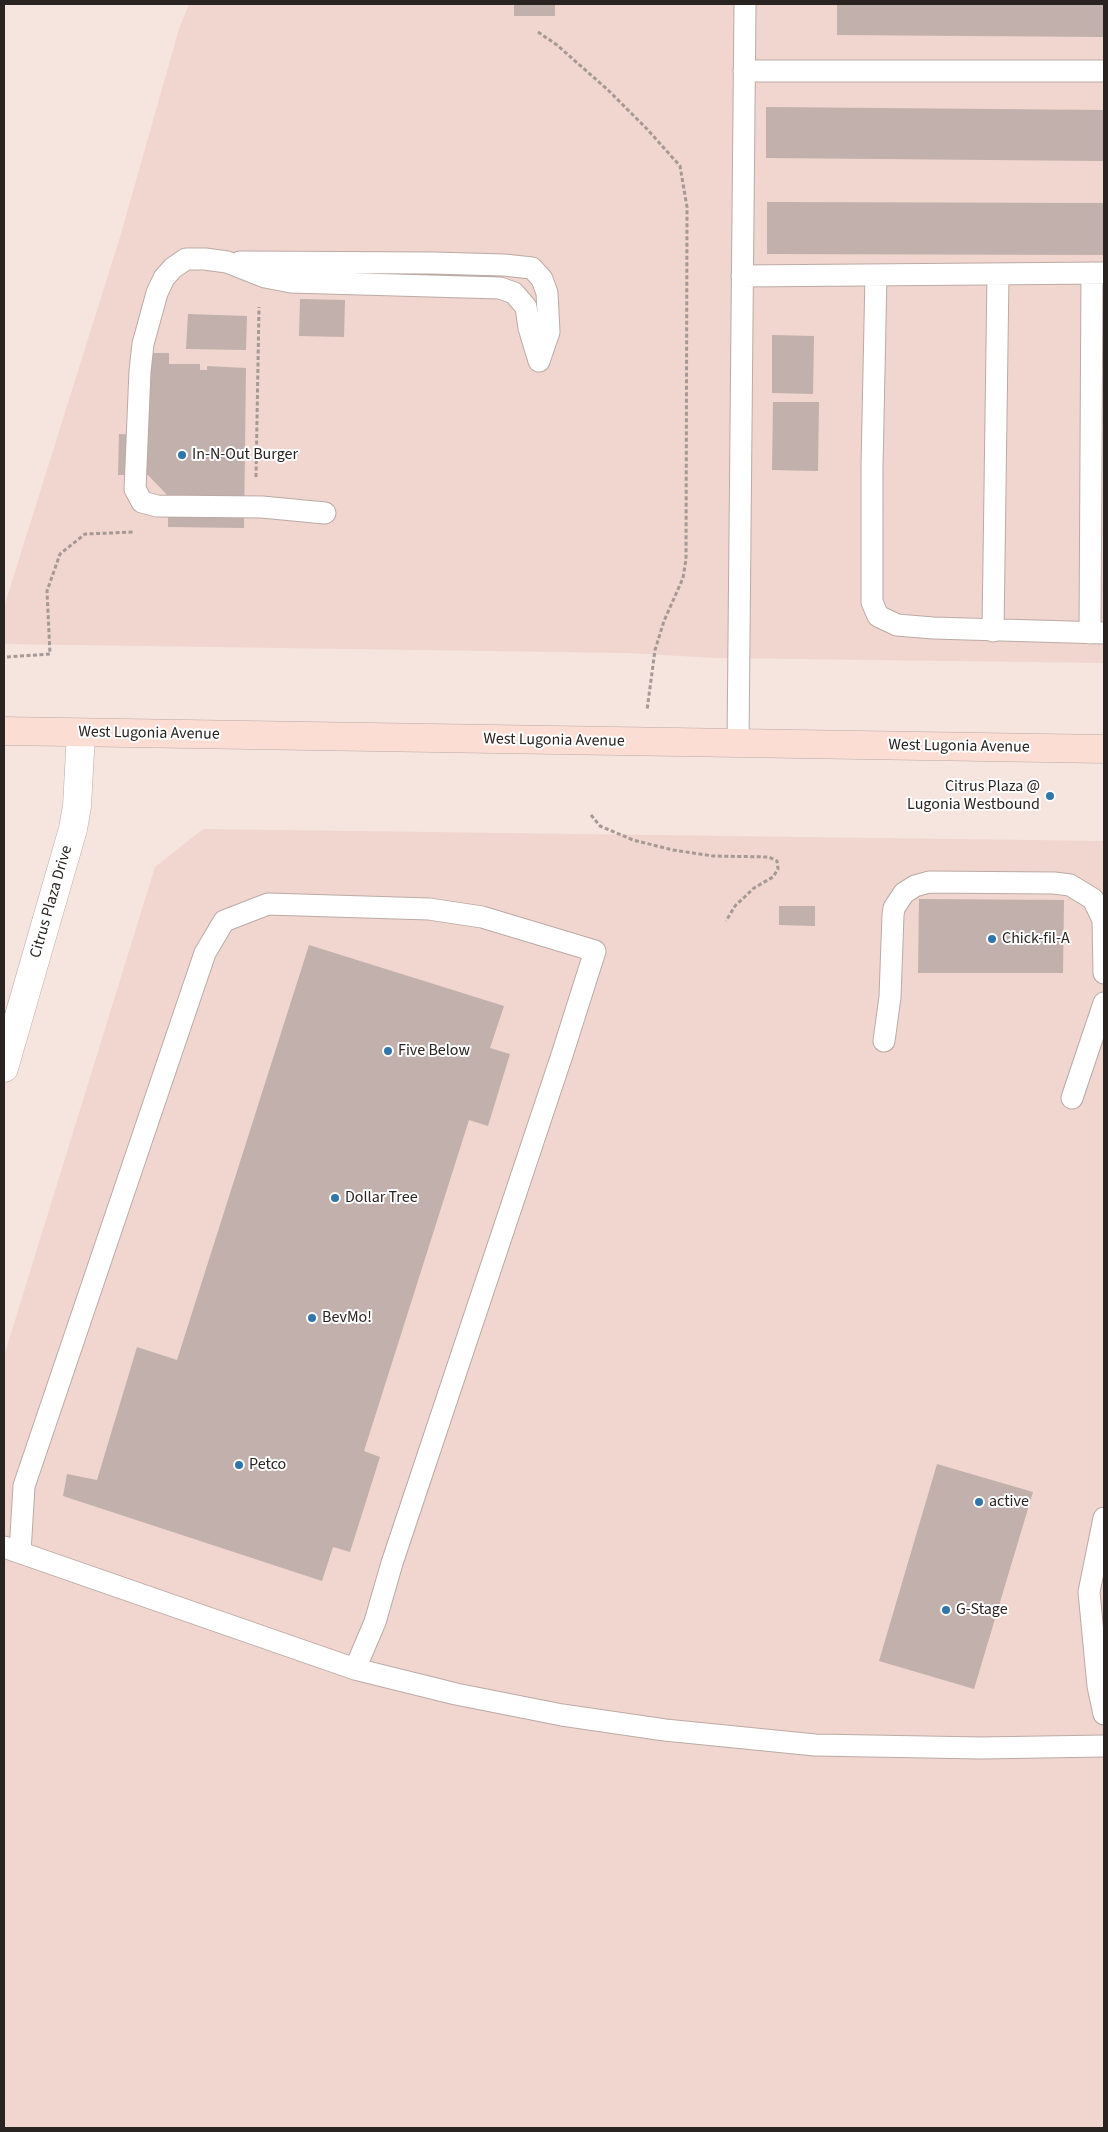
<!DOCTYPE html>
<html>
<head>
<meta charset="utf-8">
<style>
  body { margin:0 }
  #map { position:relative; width:1108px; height:2132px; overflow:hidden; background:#f6e4de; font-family:"Source Sans 3",sans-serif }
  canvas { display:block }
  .frame { position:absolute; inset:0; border:5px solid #292321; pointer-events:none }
</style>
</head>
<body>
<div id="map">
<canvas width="1108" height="2132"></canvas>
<div class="frame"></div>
</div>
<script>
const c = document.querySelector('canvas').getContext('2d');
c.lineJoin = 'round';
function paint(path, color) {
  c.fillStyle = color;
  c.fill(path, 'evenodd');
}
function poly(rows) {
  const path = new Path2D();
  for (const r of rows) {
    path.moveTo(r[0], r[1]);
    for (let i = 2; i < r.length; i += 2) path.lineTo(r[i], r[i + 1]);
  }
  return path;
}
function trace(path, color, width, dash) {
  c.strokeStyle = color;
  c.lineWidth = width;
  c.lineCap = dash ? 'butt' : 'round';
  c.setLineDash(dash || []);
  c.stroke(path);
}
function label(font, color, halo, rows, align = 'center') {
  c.font = font + ' "Source Sans 3",sans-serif';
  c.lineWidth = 4;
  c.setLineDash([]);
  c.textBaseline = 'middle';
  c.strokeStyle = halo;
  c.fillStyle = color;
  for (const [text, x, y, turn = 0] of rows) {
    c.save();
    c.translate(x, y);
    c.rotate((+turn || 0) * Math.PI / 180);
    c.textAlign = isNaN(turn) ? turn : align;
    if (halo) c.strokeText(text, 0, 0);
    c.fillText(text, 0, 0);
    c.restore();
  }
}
paint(poly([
  [189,4,1104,4,1104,663,718,658,625,653,4,644,4,607,120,237,179,29],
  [203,829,1104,841,1104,2128,4,2128,4,1356,155,867]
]), '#f0d6ce');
paint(poly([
  [514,4,555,4,555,16,514,16],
  [837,4,1104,4,1104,37,837,35],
  [766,107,1104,110,1104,161,766,158],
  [767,202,1104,203,1104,255,767,254],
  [300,299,345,300,344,337,299,336],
  [188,314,247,316,246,350,186,349],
  [772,335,814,336,813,394,772,393],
  [149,353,169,353,169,364,200,364,200,370,207,370,207,366,246,368,244,528,168,527,168,496,148,475,118,475,119,434,148,435],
  [773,402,819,402,818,471,772,470],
  [919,899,1064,900,1063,973,918,973],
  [779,906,815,906,815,926,779,925],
  [309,945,504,1006,490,1048,510,1054,488,1126,469,1120,364,1451,380,1457,350,1552,333,1547,322,1581,63,1496,67,1474,97,1480,137,1347,177,1360],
  [937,1464,1033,1492,974,1689,879,1661]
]), '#c1b0ab');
const service = poly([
  [744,71,1104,71],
  [240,262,433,263,504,265,532,268,542,279,547,293,549,332,539,361],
  [876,275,872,467,872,602,878,616,897,625,933,628,1104,633],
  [742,276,1104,273],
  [325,513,262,507,157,506,142,502,135,489,140,371,143,344,157,293,164,278,173,268,186,259,205,259,227,262,265,277,291,282,500,288,514,293,526,307,529,328,539,361],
  [993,631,998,274],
  [1090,633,1092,273],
  [738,744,745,4],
  [884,1041,890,997,893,915,894,908,904,893,915,886,929,882,1054,883,1070,885,1093,899,1103,920,1104,973],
  [1072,1098,1104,1003],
  [1104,1518,1089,1592,1098,1686,1104,1714],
  [4,1547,355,1669,456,1694,562,1715,665,1730,815,1745,981,1748,1104,1746],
  [20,1552,24,1486,205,953,224,921,268,904,429,909,482,917,595,951,562,1055,392,1563,375,1622,355,1669]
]);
const tertiary = poly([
  [4,1068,73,829,77,806,81,733]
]);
const secondary = poly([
  [4,731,1104,749]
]);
trace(service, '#bbaaa5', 23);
trace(tertiary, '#bbaaa5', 29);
trace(secondary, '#bbaaa5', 29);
trace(poly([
  [538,32,557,45,608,90,647,129,680,166,687,207,686,559,683,578,664,621,655,650,647,710],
  [256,477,259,307],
  [7,657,50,654,47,591,60,554,85,534,135,532],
  [591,815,600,826,633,840,673,850,713,856,769,857,777,861,778,869,773,877,754,888,735,906,726,921]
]), '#a69995', 3, [4, 2.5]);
trace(service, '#fff', 21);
trace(tertiary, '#fff', 28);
trace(secondary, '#fbddd4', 28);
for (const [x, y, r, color] of [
  [182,455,5,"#3176ab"],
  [1050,796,5,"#3176ab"],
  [992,939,5,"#3176ab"],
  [388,1051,5,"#3176ab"],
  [335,1198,5,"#3176ab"],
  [312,1318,5,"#3176ab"],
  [239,1465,5,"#3176ab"],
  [979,1502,5,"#3176ab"],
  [946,1610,5,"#3176ab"]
]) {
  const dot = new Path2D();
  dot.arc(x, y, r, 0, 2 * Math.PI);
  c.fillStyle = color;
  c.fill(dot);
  trace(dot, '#fff', 2);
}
label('16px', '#292321', '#fff', [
  ["In-N-Out Burger",192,455],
  ["Citrus Plaza @",1040,787,"right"],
  ["Lugonia Westbound",1040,805,"right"],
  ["Chick-fil-A",1002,939],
  ["Five Below",398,1051],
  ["Dollar Tree",345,1198],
  ["BevMo!",322,1318],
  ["Petco",249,1465],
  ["active",989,1502],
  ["G-Stage",956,1610]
], 'left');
label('16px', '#292321', '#fff', [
  ["West Lugonia Avenue",149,734,1],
  ["West Lugonia Avenue",554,741,1],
  ["West Lugonia Avenue",959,747,1],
  ["Citrus Plaza Drive",52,902,-74]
]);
</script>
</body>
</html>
